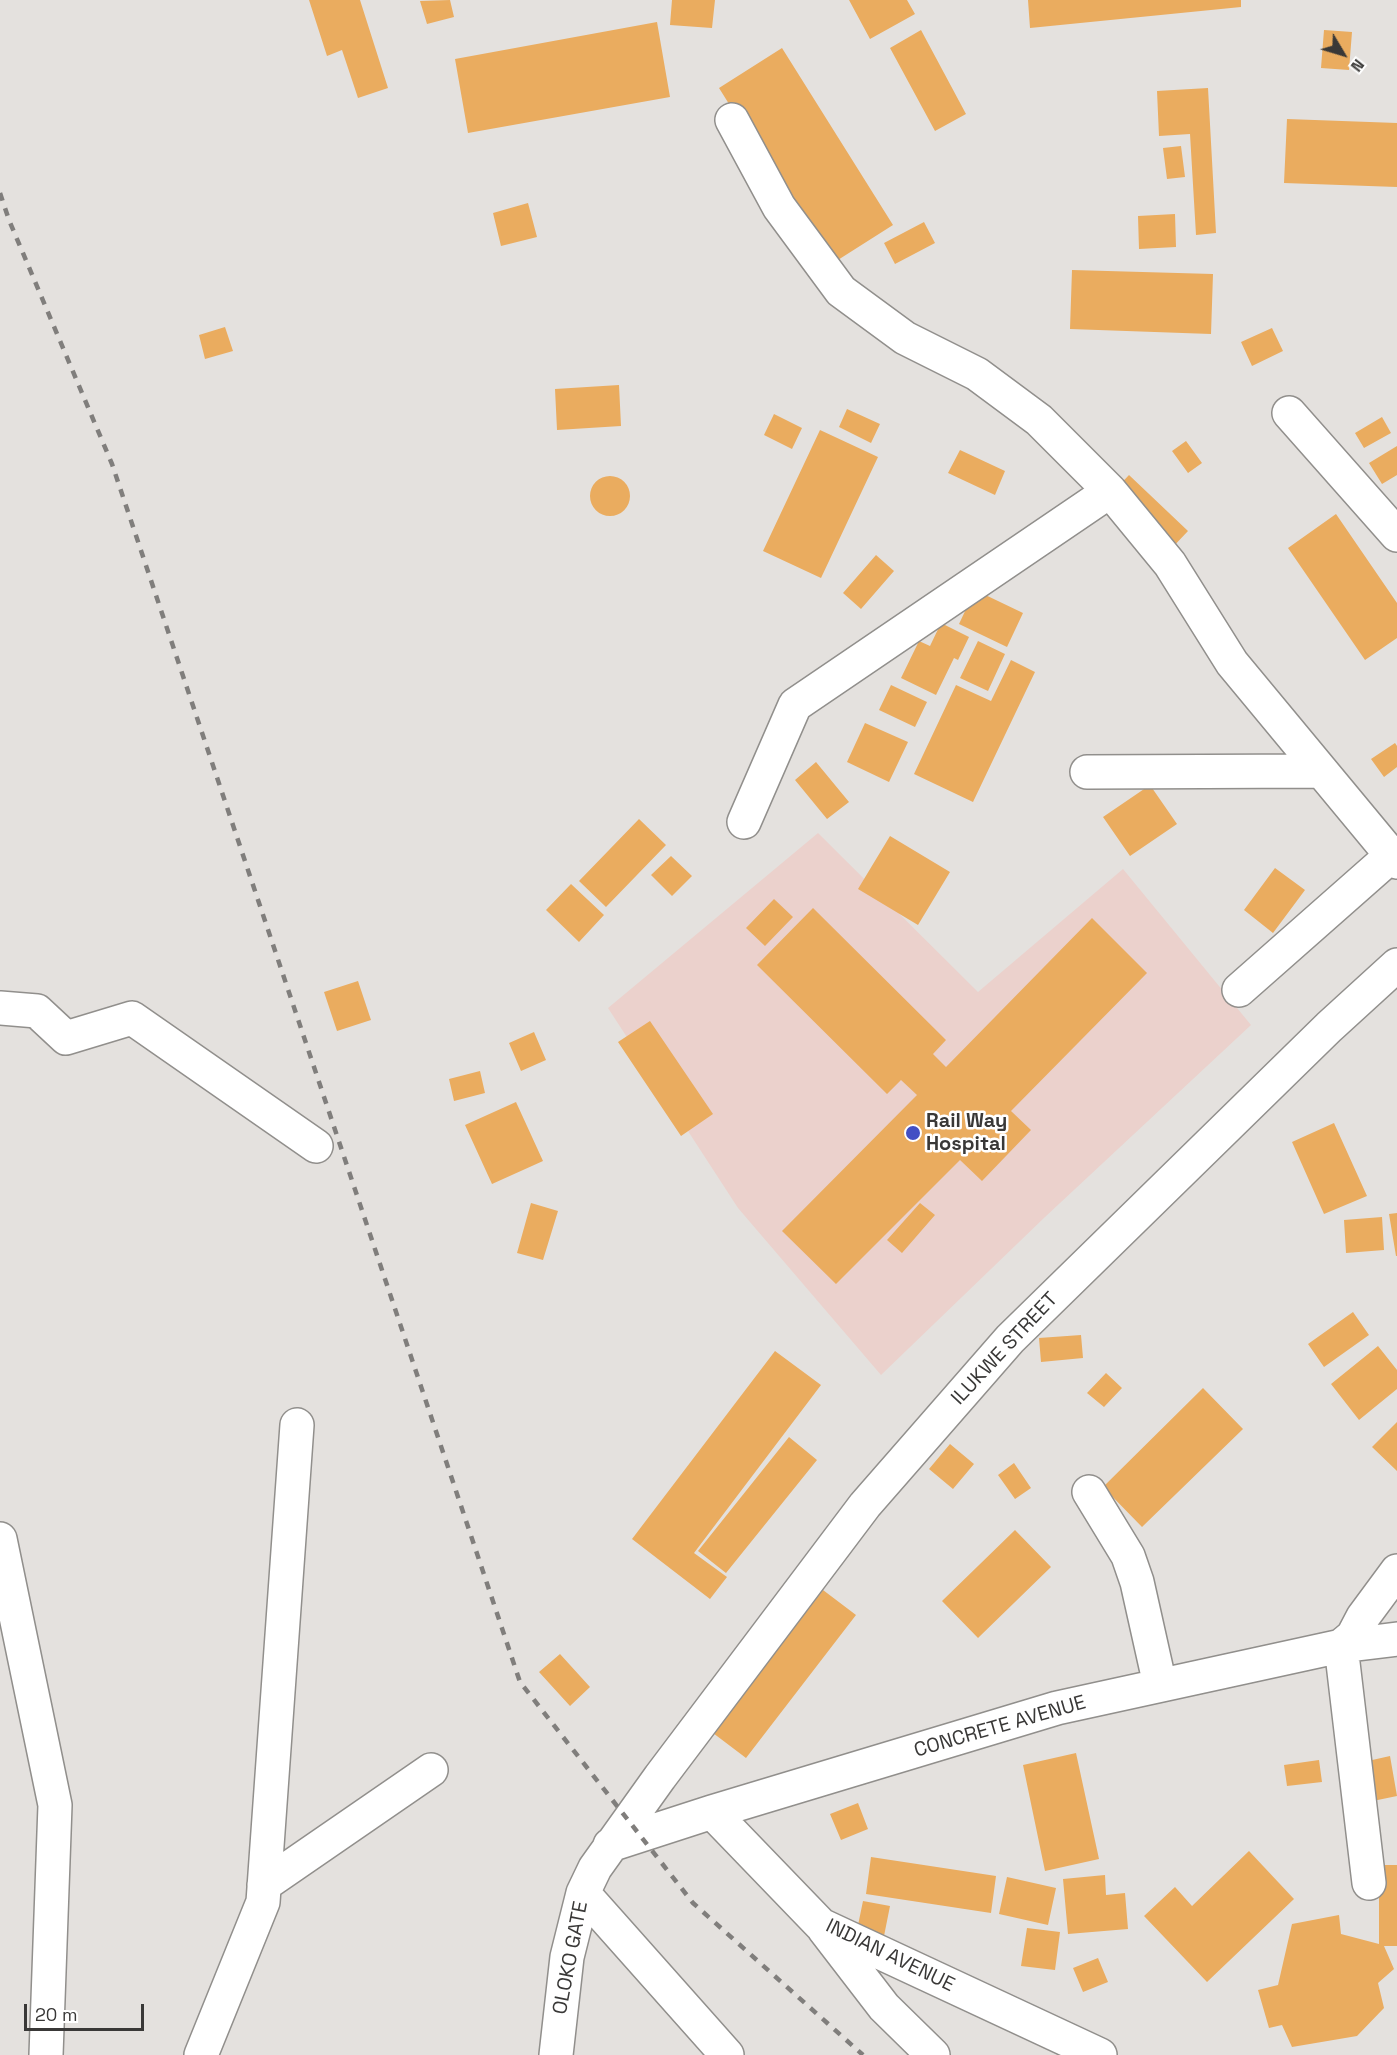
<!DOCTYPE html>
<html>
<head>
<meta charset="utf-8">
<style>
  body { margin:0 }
  #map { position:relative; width:1397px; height:2055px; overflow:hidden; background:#e4e1de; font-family:"Space Grotesk",sans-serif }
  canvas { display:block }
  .north { position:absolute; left:1313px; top:24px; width:60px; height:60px; -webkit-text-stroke:4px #fff; paint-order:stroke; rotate:128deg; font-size:16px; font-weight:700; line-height:24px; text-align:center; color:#393837 }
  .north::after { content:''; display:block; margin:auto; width:21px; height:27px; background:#393837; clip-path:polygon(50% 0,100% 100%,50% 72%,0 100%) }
  .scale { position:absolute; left:24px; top:2004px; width:120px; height:27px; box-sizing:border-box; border:3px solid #393837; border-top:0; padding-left:8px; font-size:18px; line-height:21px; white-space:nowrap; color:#393837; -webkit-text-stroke:4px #fff; paint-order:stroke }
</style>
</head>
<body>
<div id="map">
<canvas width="1397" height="2055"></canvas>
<div class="north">N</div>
<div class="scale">20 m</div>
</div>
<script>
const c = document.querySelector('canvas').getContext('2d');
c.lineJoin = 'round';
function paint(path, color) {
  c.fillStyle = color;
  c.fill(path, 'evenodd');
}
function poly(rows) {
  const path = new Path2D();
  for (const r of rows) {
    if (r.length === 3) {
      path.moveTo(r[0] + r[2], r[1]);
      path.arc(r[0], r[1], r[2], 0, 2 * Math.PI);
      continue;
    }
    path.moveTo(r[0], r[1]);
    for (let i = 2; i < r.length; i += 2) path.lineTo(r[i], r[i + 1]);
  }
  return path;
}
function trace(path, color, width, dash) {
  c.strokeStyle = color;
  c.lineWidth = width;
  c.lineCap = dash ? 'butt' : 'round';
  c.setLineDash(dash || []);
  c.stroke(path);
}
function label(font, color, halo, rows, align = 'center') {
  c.font = font + ' "Space Grotesk",sans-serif';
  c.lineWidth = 5;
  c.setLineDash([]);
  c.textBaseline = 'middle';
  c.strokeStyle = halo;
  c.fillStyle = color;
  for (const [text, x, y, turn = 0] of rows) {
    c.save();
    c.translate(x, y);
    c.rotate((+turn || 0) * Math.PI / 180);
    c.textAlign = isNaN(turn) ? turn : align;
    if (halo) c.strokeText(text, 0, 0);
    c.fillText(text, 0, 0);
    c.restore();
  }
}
paint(poly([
  [818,833,978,992,1123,869,1251,1025,1045,1217,881,1375,738,1208,608,1008]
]), '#ebd1cc');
paint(poly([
  [309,0,360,0,388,88,358,98,342,50,327,56],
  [450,0,454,17,427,24,420,1],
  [672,0,715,0,712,28,670,25],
  [849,0,907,0,915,14,870,39],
  [1028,0,1241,0,1241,7,1030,28],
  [657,22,670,97,468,133,455,59],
  [921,30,966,114,935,131,890,48],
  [1324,30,1352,32,1349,70,1321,68],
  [782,48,893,225,830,265,719,88],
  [1208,88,1216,233,1196,235,1190,134,1159,136,1157,91],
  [1287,119,1397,123,1397,187,1284,183],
  [1181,146,1185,177,1167,179,1163,148],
  [528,203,537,237,501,246,493,213],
  [1175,214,1176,247,1139,249,1138,216],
  [924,222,935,243,895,264,884,243],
  [1072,270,1213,274,1211,334,1070,329],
  [225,327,233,351,205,359,199,335],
  [1272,328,1283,351,1252,366,1241,342],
  [619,385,621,426,557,430,555,389],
  [847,409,880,424,871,443,839,427],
  [774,414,802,428,792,449,764,435],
  [1382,417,1391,433,1364,448,1355,433],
  [820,430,878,457,821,578,763,551],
  [1186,441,1202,463,1188,473,1172,451],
  [1397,446,1397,475,1382,484,1369,463],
  [960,450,1005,471,995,495,948,473],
  [1129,475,1188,531,1170,550,1112,493],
  [610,496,20],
  [1336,514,1397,603,1397,638,1365,660,1288,548],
  [876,555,894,571,861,609,843,593],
  [975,590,1023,613,1007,647,959,624],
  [941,623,969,637,958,660,954,658,936,695,901,678,919,641,930,646],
  [978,641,1005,654,988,691,960,678],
  [1011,660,1035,672,973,802,914,774,956,685,991,701],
  [891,685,927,702,915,727,879,710],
  [865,723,908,742,889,782,847,762],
  [1395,743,1397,746,1397,767,1384,777,1371,759],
  [816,762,849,802,827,819,795,780],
  [1150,785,1177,824,1130,856,1103,817],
  [639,819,666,845,606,907,579,881],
  [890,836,950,872,918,925,858,889],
  [671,856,692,876,672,896,651,875],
  [1275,868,1305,890,1273,933,1244,910],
  [571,884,604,915,579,942,546,910],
  [774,899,793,917,765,946,746,928],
  [813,908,946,1040,933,1054,946,1067,1092,918,1147,973,1011,1111,1031,1130,982,1181,960,1160,836,1284,782,1231,917,1095,901,1080,887,1094,757,965],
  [358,981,371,1020,337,1031,324,992],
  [650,1021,713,1114,681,1136,618,1042],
  [534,1032,546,1060,521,1071,509,1043],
  [480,1071,485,1093,454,1101,449,1079],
  [516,1102,543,1161,492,1184,465,1125],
  [1334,1123,1367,1196,1324,1214,1292,1142],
  [531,1203,558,1211,543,1260,517,1253],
  [920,1203,935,1215,902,1253,887,1240],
  [1397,1213,1397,1256,1396,1256,1389,1214],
  [1382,1217,1384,1250,1346,1253,1344,1220],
  [1353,1312,1369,1335,1324,1367,1308,1344],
  [1081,1335,1083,1358,1041,1362,1039,1338],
  [1378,1346,1397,1370,1397,1389,1359,1420,1331,1384],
  [775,1351,821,1385,694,1553,727,1577,710,1599,632,1539],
  [1106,1373,1122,1388,1104,1407,1087,1393],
  [1203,1388,1243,1429,1142,1527,1103,1487],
  [1397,1422,1397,1471,1372,1447],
  [789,1437,817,1460,726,1573,698,1551],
  [950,1444,974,1464,953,1489,929,1469],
  [1014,1463,1031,1488,1015,1499,998,1475],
  [1015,1530,1051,1567,978,1638,942,1601],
  [823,1590,856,1615,746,1758,713,1733],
  [560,1654,590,1687,570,1706,539,1672],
  [1076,1753,1099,1859,1045,1871,1023,1765],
  [1390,1756,1397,1796,1368,1802,1359,1763],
  [1319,1760,1322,1782,1287,1786,1284,1765],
  [858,1803,868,1829,841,1840,830,1814],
  [1249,1851,1294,1899,1207,1982,1144,1916,1175,1887,1192,1906],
  [871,1857,996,1876,991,1913,866,1894],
  [1379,1865,1397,1865,1397,1946,1384,1946,1394,1969,1378,1983,1384,2008,1357,2036,1292,2047,1282,2025,1269,2028,1258,1990,1278,1985,1292,1924,1339,1915,1341,1934,1379,1944],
  [1105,1875,1106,1895,1125,1893,1128,1929,1068,1934,1063,1879],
  [1007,1877,1056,1888,1048,1925,999,1914],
  [863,1901,890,1906,884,1936,857,1930],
  [1027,1928,1060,1932,1055,1970,1021,1966],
  [1098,1958,1108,1982,1083,1992,1073,1968]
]), '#eaac5f');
const minor = poly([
  [732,120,779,207,841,291,905,338,977,374,1039,420,1110,491,1170,564,1232,663,1397,862],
  [1289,413,1397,535],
  [1087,772,1320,771],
  [744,822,795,705,1110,491],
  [1239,990,1391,856],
  [0,1008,37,1011,66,1038,132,1018,316,1146],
  [1089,1492,1128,1556,1137,1582,1160,1685],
  [0,1539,55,1805,46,2055],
  [712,1812,821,1925,1100,2055],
  [610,1845,712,1812,1057,1708,1341,1646,1397,1639],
  [1369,1883,1341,1646,1353,1636,1363,1617,1397,1571],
  [264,1885,431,1770],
  [583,1893,727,2055],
  [824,1929,884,2007,933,2055],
  [201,2055,263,1902,297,1425],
  [556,2055,567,1957,583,1893,595,1868,660,1777,865,1505,1010,1339,1329,1027,1397,965]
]);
trace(minor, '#918f8c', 36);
trace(minor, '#fff', 33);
trace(poly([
  [0,193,9,220,112,464,520,1682,693,1903,863,2055]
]), '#807e7c', 4.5, [8, 8]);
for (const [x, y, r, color] of [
  [913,1133,8,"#434fc4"]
]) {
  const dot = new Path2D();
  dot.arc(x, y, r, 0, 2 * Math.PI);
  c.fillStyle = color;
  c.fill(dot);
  trace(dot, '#fff', 2);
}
label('bold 20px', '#393837', '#fff', [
  ["Rail Way",926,1122],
  ["Hospital",926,1145]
], 'left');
label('20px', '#393837', '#fff', [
  ["ILUKWE STREET",1005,1349,-47],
  ["CONCRETE AVENUE",1000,1727,-16],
  ["INDIAN AVENUE",890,1956,26],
  ["OLOKO GATE",571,1958,-79]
]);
</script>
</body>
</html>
